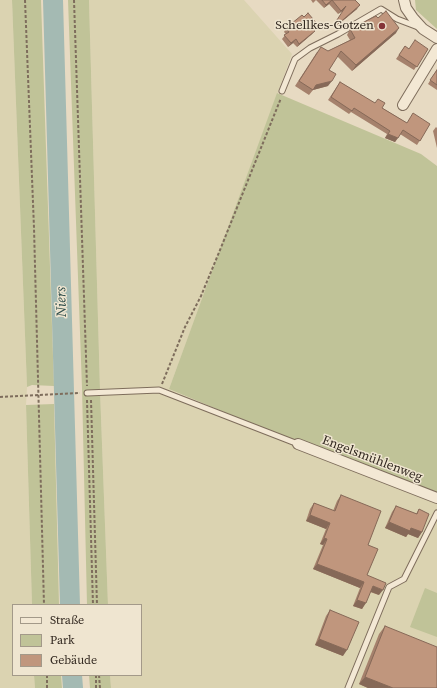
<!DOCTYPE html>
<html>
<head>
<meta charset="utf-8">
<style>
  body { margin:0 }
  #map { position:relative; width:437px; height:688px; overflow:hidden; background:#e7dac2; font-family:"Source Serif 4",serif }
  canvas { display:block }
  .legend { position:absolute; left:12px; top:604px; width:130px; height:72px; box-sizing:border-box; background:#efe5d0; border:1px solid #a39989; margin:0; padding:5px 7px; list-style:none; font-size:12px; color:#30261e }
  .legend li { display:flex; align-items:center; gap:8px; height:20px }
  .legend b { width:20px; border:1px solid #a39989 }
</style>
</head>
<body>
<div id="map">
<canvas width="437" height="688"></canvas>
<ul class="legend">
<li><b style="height:5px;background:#f3e8d4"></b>Straße</li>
<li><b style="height:11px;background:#c0c398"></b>Park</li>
<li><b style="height:11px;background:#c0967d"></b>Gebäude</li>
</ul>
</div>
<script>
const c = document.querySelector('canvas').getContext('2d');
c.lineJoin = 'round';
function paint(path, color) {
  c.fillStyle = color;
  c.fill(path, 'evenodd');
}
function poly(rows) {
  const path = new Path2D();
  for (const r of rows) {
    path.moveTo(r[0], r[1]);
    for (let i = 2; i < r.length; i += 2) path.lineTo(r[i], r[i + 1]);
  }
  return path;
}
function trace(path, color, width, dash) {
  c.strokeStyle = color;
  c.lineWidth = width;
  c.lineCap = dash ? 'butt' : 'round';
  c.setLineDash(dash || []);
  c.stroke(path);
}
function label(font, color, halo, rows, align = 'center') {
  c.font = font + ' "Source Serif 4",serif';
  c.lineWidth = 3;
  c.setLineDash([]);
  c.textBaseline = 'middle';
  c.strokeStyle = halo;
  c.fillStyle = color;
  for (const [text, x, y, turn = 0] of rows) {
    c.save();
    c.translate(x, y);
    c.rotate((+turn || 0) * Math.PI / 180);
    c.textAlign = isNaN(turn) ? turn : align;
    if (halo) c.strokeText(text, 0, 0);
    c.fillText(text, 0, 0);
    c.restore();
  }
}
paint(poly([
  [0,0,12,0,27,387,26,405,32,605,13,605,13,675,34,675,35,688,0,688],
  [89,0,244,0,292,54,169,389,296,446,437,503,437,688,111,688,110,675,141,675,141,605,108,605,100,390]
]), '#dbd3b1');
paint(poly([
  [12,0,41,0,54,386,32,385,27,387],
  [68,0,89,0,100,390,108,605,87,605,82,388],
  [415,0,437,0,437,29,416,10],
  [277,93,421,154,437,166,437,501,169,389],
  [54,404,59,605,32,605,26,405],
  [425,588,437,593,437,637,410,627],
  [34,675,61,675,62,688,35,688],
  [89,675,110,675,111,688,90,688]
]), '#c0c398');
trace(poly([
  [53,0,70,605],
  [72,675,73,688]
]), '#a4bab3', 20);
const lane = poly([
  [282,91,295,59,310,48,338,34,381,9,397,19,418,27],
  [87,393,159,390,298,444],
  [348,688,389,587,404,579,437,513]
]);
const street = poly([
  [404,0,406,8,413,18,423,29,437,38],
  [403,105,437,49],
  [298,444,437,498]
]);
trace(lane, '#7e6d5c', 7);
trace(street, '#7e6d5c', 12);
trace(poly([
  [25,0,34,228,44,605],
  [74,0,87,386],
  [162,384,185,327,201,296,220,250,281,98],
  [0,397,80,393],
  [87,400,93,605],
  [91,400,97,605],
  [96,675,96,688],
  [99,675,100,688],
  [47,688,47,675]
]), '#7e6d5c', 2, [3, 2]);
trace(lane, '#f3e8d4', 5);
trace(street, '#f3e8d4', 10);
paint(poly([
  [311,0,355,0,357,9,334,28,333,27,344,10,338,14,329,4,324,8,316,0,313,3],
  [378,18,396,33,352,71,337,56,329,70,328,86,313,90,309,95,295,86,317,52,328,51,350,40,347,35,350,29],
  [318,25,314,30,312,34,297,47,293,43,288,47,282,39,286,34,284,32,286,28],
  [405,46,409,49,428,49,414,70,396,59],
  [437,69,437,90,428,84],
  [340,82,407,123,430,124,417,145,400,134,395,142,385,138,387,134,351,112,349,114,328,100],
  [436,127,437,128,437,148,433,131],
  [341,495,368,545,367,575,379,595,370,592,362,609,353,606,360,588,313,569,323,545,320,544,326,529,306,521,310,509,314,503,333,511,337,501],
  [396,506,416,514,419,509,422,532,418,538,408,534,406,537,385,528,392,512],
  [330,610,343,656,315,645,326,616],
  [385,626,437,688,368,688,359,684,379,634]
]), '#a5816c');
paint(poly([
  [332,0,329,4,324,8,326,5],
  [360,5,357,9,334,28,337,25],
  [346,6,344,10,338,14],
  [399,28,396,33,352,71,356,65],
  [315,31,312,34,297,47,299,44],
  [296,39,293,43,288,47,291,43],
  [332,81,328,86,313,90,316,85],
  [388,134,398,138,395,142,385,138],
  [310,515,330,523,326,529,306,521],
  [389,522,411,528,422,532,418,538,408,534,406,537,385,528],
  [324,538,327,539,323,545,320,544],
  [317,564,364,582,360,588,313,569],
  [373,586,383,590,379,595,369,591],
  [357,600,366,603,362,609,353,606],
  [319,639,347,650,343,656,315,645],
  [365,677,393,688,368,688,359,684]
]), '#866958');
const building = poly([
  [322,0,355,0,360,5,337,25,335,23,346,6,341,11,332,0,326,5,322,0],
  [386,11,399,28,356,65,341,51,329,70,336,74,332,81,316,85,313,90,299,81,321,47,328,51,355,38,350,29,376,16,378,18,386,11],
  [308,13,318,25,313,29,315,31,299,44,296,39,291,43,284,35,289,32,286,28,302,15,304,17,308,13],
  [415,40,428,49,417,67,399,55,405,46,409,49,415,40],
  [437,70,437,85,430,80,437,70],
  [340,82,375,103,378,99,385,103,382,108,407,123,413,113,430,124,420,141,403,130,398,138,388,134,390,131,354,108,352,111,331,97,340,82],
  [341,495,381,511,368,545,378,549,367,575,386,583,383,590,373,586,366,603,357,600,364,582,317,564,327,539,324,538,330,523,310,515,314,503,335,511,341,495],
  [396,506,417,514,419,509,429,514,422,532,411,528,410,531,389,522,396,506],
  [330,610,359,622,347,650,319,639,330,610],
  [385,626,437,647,437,688,393,688,365,677,385,626]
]);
paint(building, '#c0967d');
trace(building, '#866958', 1);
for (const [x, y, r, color] of [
  [382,26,4,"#853438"]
]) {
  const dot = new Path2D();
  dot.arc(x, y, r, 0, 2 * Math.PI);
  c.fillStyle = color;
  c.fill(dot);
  trace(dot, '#efe5d0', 1.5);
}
label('13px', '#30261e', '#efe5d0', [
  ["Schellkes-Gotzen",374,26]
], 'right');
label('13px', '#30261e', '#efe5d0', [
  ["Engelsmühlenweg",372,459,21]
]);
label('italic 14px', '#2f4e4b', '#efe5d0', [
  ["Niers",62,302,-92]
]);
</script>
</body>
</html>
